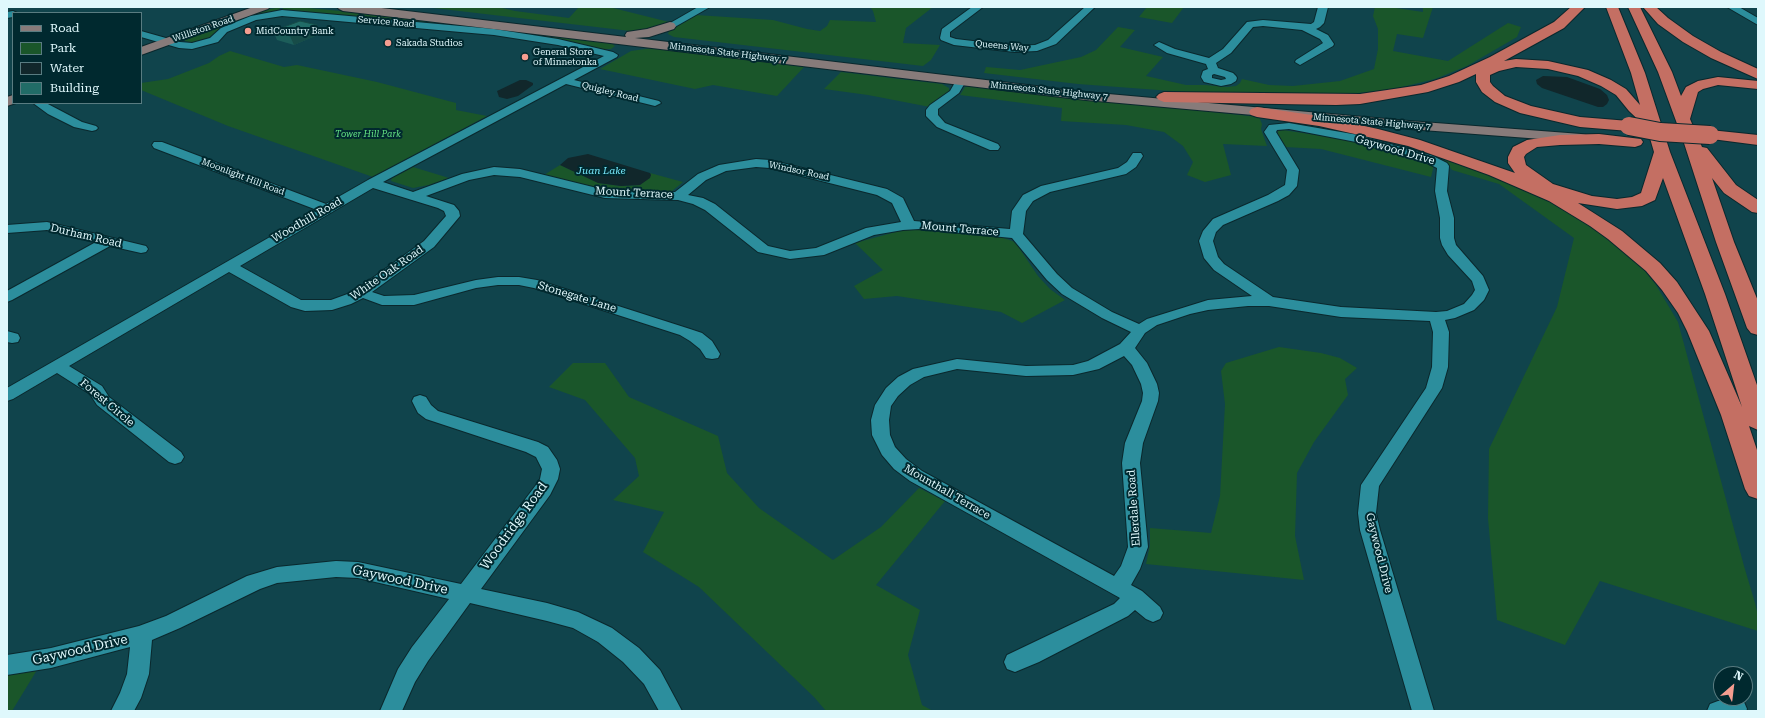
<!DOCTYPE html>
<html>
<head>
<meta charset="utf-8">
<style>
  body { margin:0 }
  #map { position:relative; width:1765px; height:718px; overflow:hidden; background:#10444c; font-family:"Roboto Serif",serif }
  canvas { display:block }
  .frame { position:absolute; inset:0; border:8px solid #dff8fc; pointer-events:none }
  .legend { position:absolute; left:12px; top:12px; width:130px; height:92px; box-sizing:border-box; background:#00292f; border:1px solid #597c81; margin:0; padding:5px 7px; list-style:none; font-size:12px; color:#dff8fc }
  .legend li { display:flex; align-items:center; gap:8px; height:20px }
  .legend b { width:20px; border:1px solid #597c81 }
  .north { position:absolute; left:1713px; top:666px; width:40px; height:40px; box-sizing:border-box; background:#00292f; border:1px solid #597c81; border-radius:50%; rotate:28deg; font-size:11px; font-weight:700; line-height:16px; text-align:center; color:#dff8fc }
  .north::after { content:''; display:block; margin:auto; width:14px; height:18px; background:#f59d90; clip-path:polygon(50% 0,100% 100%,50% 72%,0 100%) }
</style>
</head>
<body>
<div id="map">
<canvas width="1765" height="718"></canvas>
<div class="frame"></div>
<ul class="legend">
<li><b style="height:5px;background:#877b7a"></b>Road</li>
<li><b style="height:11px;background:#1a562a"></b>Park</li>
<li><b style="height:11px;background:#11272b"></b>Water</li>
<li><b style="height:11px;background:#216c67"></b>Building</li>
</ul>
<div class="north">N</div>
</div>
<script>
const c = document.querySelector('canvas').getContext('2d');
c.lineJoin = 'round';
function paint(path, color) {
  c.fillStyle = color;
  c.fill(path, 'evenodd');
}
function poly(rows) {
  const path = new Path2D();
  for (const r of rows) {
    path.moveTo(r[0], r[1]);
    for (let i = 2; i < r.length; i += 2) path.lineTo(r[i], r[i + 1]);
  }
  return path;
}
function trace(path, color, width, dash) {
  c.strokeStyle = color;
  c.lineWidth = width;
  c.lineCap = dash ? 'butt' : 'round';
  c.setLineDash(dash || []);
  c.stroke(path);
}
function label(font, color, halo, rows, align = 'center') {
  c.font = font + ' "Roboto Serif",serif';
  c.lineWidth = 4;
  c.setLineDash([]);
  c.textBaseline = 'middle';
  c.strokeStyle = halo;
  c.fillStyle = color;
  for (const [text, x, y, turn = 0] of rows) {
    c.save();
    c.translate(x, y);
    c.rotate((+turn || 0) * Math.PI / 180);
    c.textAlign = isNaN(turn) ? turn : align;
    if (halo) c.strokeText(text, 0, 0);
    c.fillText(text, 0, 0);
    c.restore();
  }
}
paint(poly([
  [281,7,278,11,253,16,220,29,210,38,194,43,184,41,187,38,236,20,270,9],
  [284,7,298,7,393,16,610,42,615,46,611,49,602,49,561,40,512,32,281,11],
  [425,7,498,7,515,11,569,18,579,7,609,7,669,22,651,31,639,32],
  [870,7,933,7,906,28,903,43,940,45,931,60,923,66,674,37,668,34,669,31,696,15,773,20,807,29,820,31,827,26,830,20,876,22,873,11],
  [1147,7,1184,7,1172,23,1139,17],
  [1375,7,1389,7,1423,12,1423,7,1433,7,1423,38,1397,34,1393,51,1448,61,1508,23,1521,27,1517,37,1467,66,1435,79,1394,89,1341,95,1271,95,1185,92,1078,84,984,73,986,67,1020,70,1081,57,1096,50,1118,27,1135,30,1120,47,1163,57,1146,76,1186,85,1205,85,1227,87,1236,86,1240,83,1242,79,1269,85,1293,86,1340,81,1374,69,1378,49,1378,29,1373,16],
  [652,48,804,67,777,96,713,85,695,89,600,69,631,51],
  [230,51,284,67,297,65,377,82,456,103,456,110,487,116,373,177,228,126,141,90,141,83,168,79,209,63,219,56],
  [841,72,942,84,949,88,949,92,930,107,868,95,824,89],
  [970,86,1259,117,1262,124,1261,129,1267,146,1223,144,1231,175,1205,182,1187,175,1193,162,1183,146,1164,132,1126,125,1061,121,1062,108,960,95,965,87],
  [1283,130,1348,140,1409,156,1434,165,1431,177,1321,149,1285,147,1278,135,1278,131],
  [1442,158,1509,181,1566,210,1605,235,1637,261,1656,285,1678,322,1744,566,1755,603,1758,616,1758,631,1600,581,1565,645,1497,620,1488,518,1489,449,1557,307,1574,238,1499,184,1452,170],
  [560,165,599,183,621,186,640,185,651,175,650,173,683,182,672,191,616,191,595,188,544,175],
  [413,167,449,178,429,185,413,188,391,181,392,178],
  [903,230,921,230,998,236,1015,242,1038,276,1050,289,1065,300,1022,323,1001,312,897,296,864,299,854,286,883,270,855,243],
  [1279,347,1321,353,1340,358,1357,368,1345,379,1348,395,1314,442,1297,473,1295,536,1304,580,1146,564,1150,545,1150,528,1211,533,1220,496,1225,404,1221,371,1226,363],
  [573,363,605,363,629,397,718,436,727,473,759,508,833,560,881,527,919,488,945,501,876,585,920,610,908,655,922,705,933,711,826,711,814,697,699,587,643,552,664,512,613,500,639,476,635,458,585,400,549,387],
  [37,670,12,711,7,711,7,675]
]), '#1a562a');
paint(poly([
  [1543,76,1567,77,1600,89,1607,95,1609,100,1607,104,1603,107,1598,107,1542,88,1537,84,1536,80],
  [520,80,526,80,533,83,533,85,518,96,507,99,499,97,497,91],
  [588,154,650,173,651,175,650,178,640,185,621,186,598,183,560,165,568,158]
]), '#11272b');
const minor = poly([
  [698,7,710,7,673,28,670,29,665,26,698,7],
  [972,7,983,7,950,32,950,37,956,39,1015,46,1035,45,1048,40,1085,7,1095,7,1056,44,1037,51,1015,52,954,45,941,40,940,38,942,29,972,7],
  [1318,7,1328,7,1324,23,1320,27,1316,29,1328,35,1334,44,1333,46,1300,65,1295,62,1296,60,1323,43,1320,39,1302,30,1263,26,1253,27,1231,53,1216,63,1218,68,1233,73,1236,76,1237,78,1236,81,1231,84,1221,86,1204,82,1201,77,1203,71,1208,69,1206,64,1167,53,1154,45,1159,42,1175,49,1209,58,1223,49,1247,22,1263,20,1311,24,1314,22,1318,7],
  [1214,74,1225,77,1226,79,1221,80,1212,78,1212,75,1214,74],
  [1727,7,1739,7,1758,18,1758,25,1727,7],
  [282,10,494,29,558,39,613,52,618,55,617,57,574,80,659,101,661,103,655,106,566,84,383,182,413,192,462,174,494,167,520,169,605,190,675,192,698,174,719,165,756,159,770,160,887,189,903,198,914,221,1010,229,1012,211,1023,195,1041,186,1118,168,1127,162,1133,153,1141,153,1143,156,1136,167,1126,174,1050,192,1033,201,1026,211,1023,234,1057,274,1072,288,1112,312,1139,324,1147,319,1208,300,1252,296,1214,270,1204,258,1199,241,1203,231,1213,219,1268,195,1285,185,1287,170,1264,132,1269,125,1289,123,1358,135,1433,156,1447,163,1449,166,1447,191,1454,218,1454,238,1456,245,1483,276,1489,290,1484,300,1474,310,1455,318,1445,320,1449,332,1448,367,1442,388,1379,486,1376,513,1380,530,1434,711,1412,711,1360,530,1358,513,1361,485,1426,388,1432,367,1433,332,1430,321,1341,317,1269,306,1248,306,1208,310,1190,314,1157,325,1145,333,1135,348,1147,363,1157,384,1159,393,1158,401,1143,443,1140,463,1148,547,1140,569,1131,585,1142,591,1160,607,1163,613,1160,619,1153,622,1146,619,1135,610,1128,616,1039,662,1015,672,1007,669,1004,662,1007,655,1114,604,1120,598,910,481,894,469,882,455,872,435,871,420,875,405,886,388,898,377,913,369,957,359,1026,366,1073,365,1088,361,1120,344,1131,332,1102,318,1062,294,1047,280,1012,238,919,229,903,230,874,235,824,255,790,259,758,252,705,210,693,204,678,200,605,198,520,177,494,175,469,180,426,196,454,205,459,211,460,216,434,247,372,292,384,296,414,295,476,280,498,277,519,277,537,280,690,329,702,333,712,341,720,354,718,358,712,359,706,358,700,349,690,341,680,335,534,288,519,285,498,285,476,288,414,305,382,305,363,298,351,304,332,310,305,311,291,307,229,272,69,366,102,386,109,397,181,452,184,457,181,462,175,464,169,462,97,405,90,394,57,373,13,399,7,401,7,388,317,210,154,148,152,145,154,142,162,142,326,204,368,180,604,56,558,45,494,35,282,16,256,20,227,32,218,42,192,49,179,48,141,37,141,31,180,42,192,43,210,38,221,28,251,16,282,10],
  [1289,129,1356,142,1425,162,1437,168,1435,191,1440,218,1440,238,1442,245,1448,255,1472,281,1475,290,1472,295,1464,304,1447,311,1436,312,1341,307,1273,297,1224,264,1218,257,1213,241,1216,232,1223,225,1278,201,1289,195,1297,186,1299,170,1276,132,1277,130,1289,129],
  [756,167,770,168,877,195,892,203,901,222,866,228,816,248,790,251,768,246,715,204,703,198,688,195,706,180,726,171,756,167],
  [373,188,438,208,444,211,446,216,424,241,353,292,331,300,301,300,240,266,373,188],
  [1124,356,1132,365,1141,384,1143,393,1142,401,1125,443,1122,463,1128,547,1121,566,1114,576,922,471,906,459,895,447,890,435,889,420,891,406,898,396,910,385,924,377,957,369,1026,376,1073,375,1099,369,1124,356],
  [13,11,17,13,13,13,13,17,7,18,7,12,13,11],
  [961,78,966,81,959,93,938,109,938,115,945,123,998,144,1000,147,998,150,990,150,937,127,926,116,926,110,930,105,950,91,957,79,961,78],
  [33,103,46,103,82,122,96,126,98,128,96,130,92,131,74,127,48,114,33,103],
  [47,222,146,246,148,249,146,252,141,253,110,246,12,300,7,302,7,291,96,242,47,230,7,233,7,225,47,222],
  [7,331,18,334,20,338,18,342,12,343,7,342,7,331],
  [420,395,426,397,431,405,438,411,538,442,548,447,557,460,560,469,558,479,550,495,481,589,547,603,578,612,612,628,639,648,660,670,682,711,659,711,644,684,623,662,598,642,573,628,547,621,470,603,428,661,415,682,402,711,380,711,398,669,412,647,449,599,358,578,336,577,277,583,260,589,180,628,152,640,149,674,141,698,134,711,111,711,120,693,127,674,130,647,51,668,7,675,7,655,51,648,139,626,166,616,247,576,277,567,336,561,358,562,461,584,536,485,540,479,542,469,536,457,526,452,426,419,418,413,412,401,414,397,420,395],
  [1736,699,1744,702,1747,709,1746,711,1707,711,1710,704,1718,701,1736,699]
]);
const major = poly([
  [253,7,270,7,268,9,141,55,141,47,253,7],
  [337,7,373,7,626,37,625,35,627,32,647,29,670,22,674,23,676,26,674,29,649,37,635,38,1086,92,1409,121,1581,134,1586,135,1588,138,1586,141,1581,142,1409,129,1086,100,343,11,339,9,337,7],
  [13,95,13,103,16,103,7,106,7,97,13,95]
]);
const highway = poly([
  [1571,7,1585,7,1564,28,1504,61,1516,59,1548,61,1588,70,1611,80,1626,89,1640,105,1631,73,1606,7,1618,7,1645,73,1670,152,1725,294,1758,388,1758,430,1749,426,1758,453,1758,499,1749,496,1745,489,1721,415,1687,331,1678,313,1662,290,1646,271,1608,239,1590,226,1549,201,1489,175,1453,162,1408,146,1377,139,1319,126,1257,117,1251,115,1249,112,1251,109,1257,107,1319,116,1378,129,1420,140,1515,173,1508,163,1508,157,1513,147,1527,140,1560,135,1599,134,1641,139,1643,142,1641,145,1635,147,1599,144,1560,145,1537,147,1526,154,1524,157,1526,165,1553,184,1592,196,1617,199,1632,197,1641,193,1654,152,1647,128,1629,111,1616,95,1601,86,1578,76,1548,69,1516,67,1499,71,1490,75,1490,82,1493,86,1505,96,1531,106,1580,117,1629,121,1635,123,1637,126,1635,129,1629,131,1580,127,1520,113,1495,102,1482,92,1476,82,1476,74,1459,82,1428,92,1360,104,1336,105,1164,102,1159,100,1156,97,1159,94,1164,92,1360,94,1421,85,1449,76,1490,57,1554,22,1571,7],
  [1663,178,1705,294,1742,407,1709,331,1677,282,1660,263,1622,231,1578,203,1617,209,1642,206,1655,200,1663,178],
  [1628,7,1640,7,1672,72,1681,96,1686,87,1698,81,1718,77,1758,81,1758,89,1718,85,1703,89,1698,92,1690,119,1702,147,1707,148,1736,185,1758,200,1758,213,1752,212,1724,193,1712,178,1734,242,1758,301,1758,335,1751,333,1747,328,1716,242,1683,140,1658,72,1628,7],
  [1643,7,1656,7,1668,18,1693,36,1721,52,1758,69,1758,79,1711,58,1683,42,1658,24,1643,7],
  [1710,130,1758,135,1758,145,1704,138,1702,135,1704,132,1710,130]
]);
trace(minor, '#0a282d', 2);
trace(major, '#0a282d', 2);
trace(highway, '#0a282d', 2);
paint(minor, '#2c8e9d');
paint(major, '#877b7a');
paint(highway, '#c46f63');
const highwayBridge = poly([
  [1629,126,1660,132,1710,135]
]);
trace(highwayBridge, '#0a282d', 20, []);
trace(highwayBridge, '#c46f63', 18);
paint(poly([
  [317,25,320,34,294,45,277,40,273,31]
]), '#1c5d59');
paint(poly([
  [317,25,320,34,294,45,290,36]
]), '#174c48');
const building = poly([
  [300,21,317,25,290,36,273,31,300,21]
]);
paint(building, '#216c67');
trace(building, '#174c48', 1);
for (const [x, y, r, color] of [
  [248,31,4,"#f59d90"],
  [388,43,4,"#f59d90"],
  [525,57,4,"#f59d90"]
]) {
  const dot = new Path2D();
  dot.arc(x, y, r, 0, 2 * Math.PI);
  c.fillStyle = color;
  c.fill(dot);
  trace(dot, '#00292f', 1.5);
}
label('9px', '#dff8fc', '#00292f', [
  ["Service Road",386,22,5],
  ["Williston Road",203,29,-19],
  ["Queens Way",1002,46,5],
  ["Minnesota State Highway 7",728,53,7],
  ["Minnesota State Highway 7",1049,91,6],
  ["Quigley Road",610,92,14],
  ["Minnesota State Highway 7",1372,122,5],
  ["Windsor Road",799,171,12],
  ["Moonlight Hill Road",243,177,21]
]);
label('9px', '#dff8fc', '#00292f', [
  ["MidCountry Bank",256,31],
  ["Sakada Studios",396,43],
  ["General Store",533,52],
  ["of Minnetonka",533,62]
], 'left');
label('italic 9px', '#65e383', '#00292f', [
  ["Tower Hill Park",368,134]
]);
label('italic 10px', '#77e7f9', '#00292f', [
  ["Juan Lake",601,171]
]);
label('11px', '#dff8fc', '#00292f', [
  ["Gaywood Drive",1395,150,16],
  ["Mount Terrace",634,193,3],
  ["Woodhill Road",307,220,-30],
  ["Mount Terrace",960,229,5],
  ["Durham Road",86,236,13],
  ["White Oak Road",387,273,-35],
  ["Stonegate Lane",577,297,17],
  ["Forest Circle",107,403,40],
  ["Mounthall Terrace",947,492,30],
  ["Ellerdale Road",1134,508,-94],
  ["Gaywood Drive",1379,553,76]
]);
label('13px', '#dff8fc', '#00292f', [
  ["Woodridge Road",514,526,-54],
  ["Gaywood Drive",400,580,12],
  ["Gaywood Drive",80,650,-13]
]);
</script>
</body>
</html>
